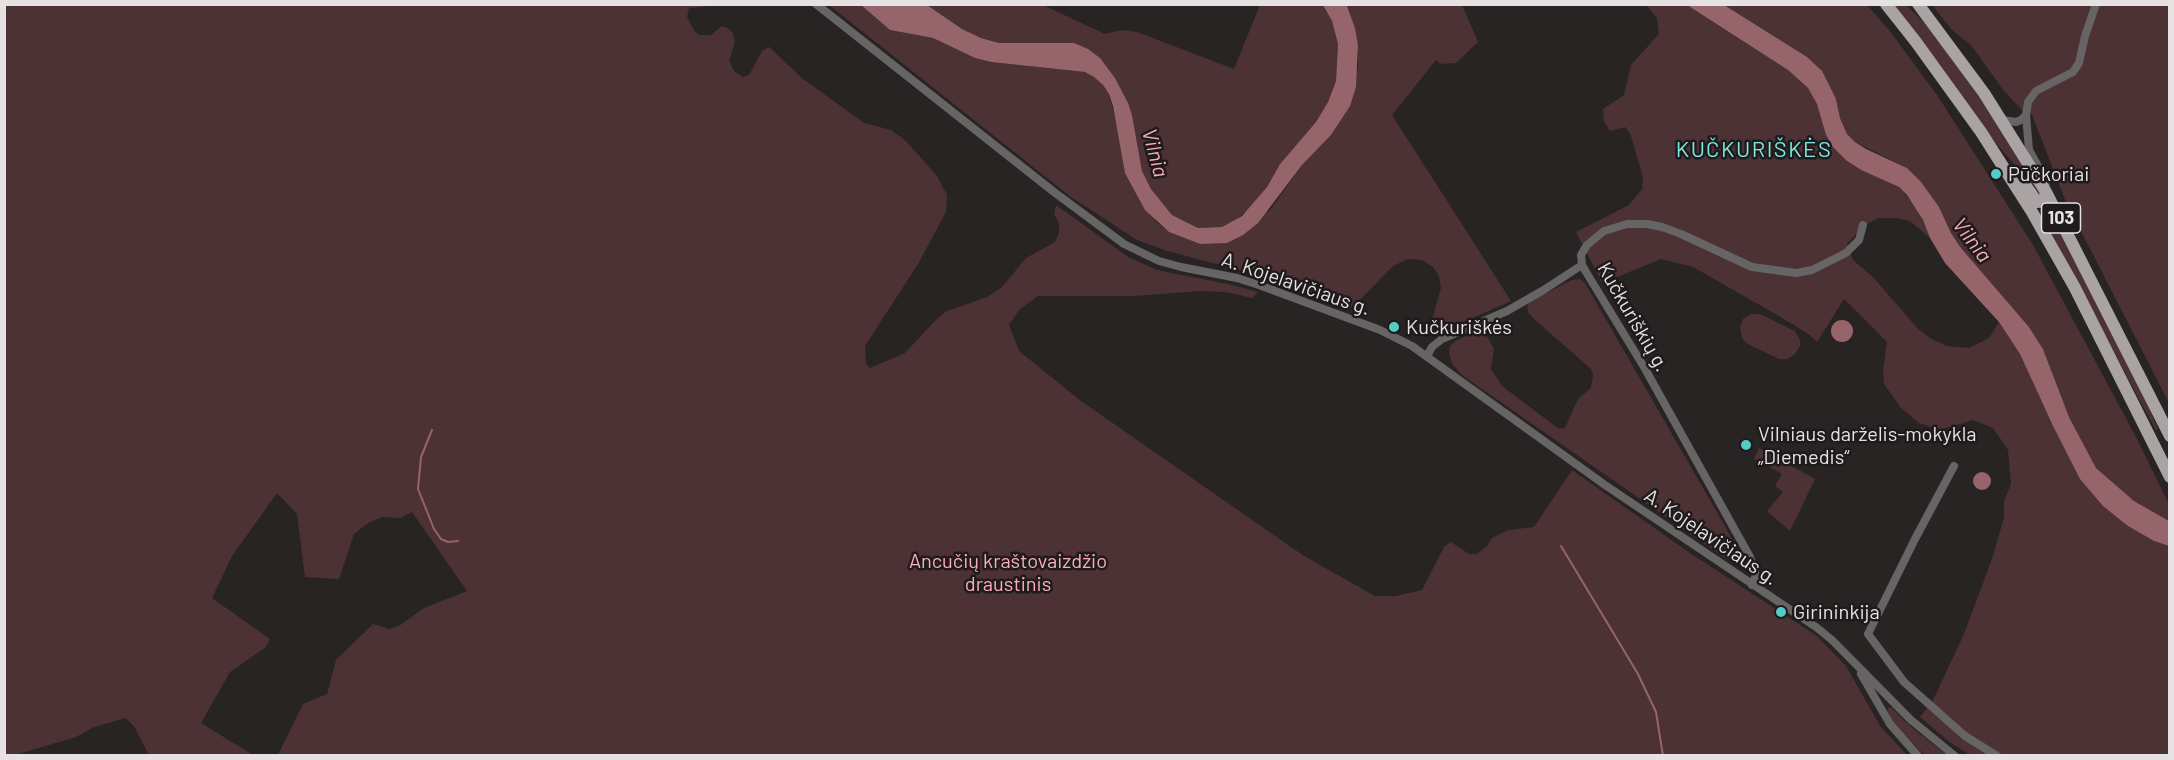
<!DOCTYPE html>
<html>
<head>
<meta charset="utf-8">
<style>
  body { margin:0 }
  #map { position:relative; width:2174px; height:760px; overflow:hidden; background:#292424; font-family:Barlow,sans-serif }
  canvas { display:block }
  .frame { position:absolute; inset:0; border:6px solid #e6e2e3; pointer-events:none }
</style>
</head>
<body>
<div id="map">
<canvas width="2174" height="760"></canvas>
<div class="frame"></div>
</div>
<script>
const c = document.querySelector('canvas').getContext('2d');
c.lineJoin = 'round';
function paint(path, color) {
  c.fillStyle = color;
  c.fill(path, 'evenodd');
}
function poly(rows) {
  const path = new Path2D();
  for (const r of rows) {
    if (r.length === 3) {
      path.moveTo(r[0] + r[2], r[1]);
      path.arc(r[0], r[1], r[2], 0, 2 * Math.PI);
      continue;
    }
    path.moveTo(r[0], r[1]);
    for (let i = 2; i < r.length; i += 2) path.lineTo(r[i], r[i + 1]);
  }
  return path;
}
function trace(path, color, width, dash) {
  c.strokeStyle = color;
  c.lineWidth = width;
  c.lineCap = dash ? 'butt' : 'round';
  c.setLineDash(dash || []);
  c.stroke(path);
}
function label(font, color, halo, rows, align = 'center') {
  c.font = font + ' Barlow,sans-serif';
  c.lineWidth = 5;
  c.setLineDash([]);
  c.textBaseline = 'middle';
  c.strokeStyle = halo;
  c.fillStyle = color;
  for (const [text, x, y, turn = 0] of rows) {
    c.save();
    c.translate(x, y);
    c.rotate((+turn || 0) * Math.PI / 180);
    c.textAlign = isNaN(turn) ? turn : align;
    if (halo) c.strokeText(text, 0, 0);
    c.fillText(text, 0, 0);
    c.restore();
  }
}
paint(poly([
  [4,5,707,5,703,7,689,8,687,17,695,32,700,35,711,35,722,26,728,28,733,33,735,42,729,61,734,71,743,77,749,75,762,51,769,47,802,78,864,123,891,130,906,141,937,176,947,195,946,212,918,264,865,346,866,364,870,368,905,353,932,324,945,312,987,297,1002,287,1026,258,1055,242,1059,233,1059,223,1054,214,1056,205,1128,257,1157,270,1228,284,1258,292,1252,298,1226,292,1199,291,1134,296,1038,296,1019,310,1009,325,1019,351,1081,401,1304,556,1375,596,1396,596,1422,590,1444,547,1451,542,1469,554,1477,554,1487,546,1492,538,1508,530,1534,527,1572,470,1687,551,1817,636,1846,666,1880,726,1907,755,278,755,303,704,327,694,336,660,373,624,389,629,399,626,424,608,467,591,412,512,401,518,382,517,368,523,354,534,339,579,305,577,297,514,277,493,232,556,212,598,270,639,266,647,230,672,201,723,253,755,149,755,134,726,125,718,92,728,76,737,15,755,5,755],
  [829,5,861,5,890,30,933,38,975,58,991,62,1086,72,1094,77,1103,85,1109,94,1117,125,1156,222,1169,232,1200,244,1270,210,1302,165,1331,135,1358,68,1358,45,1355,28,1346,5,1462,5,1478,42,1456,63,1441,64,1436,60,1392,115,1511,301,1452,327,1436,326,1432,320,1441,288,1439,276,1433,267,1422,260,1408,259,1393,266,1355,305,1347,309,1271,278,1167,251,1137,240,1071,197],
  [927,5,1043,5,1105,34,1122,30,1137,32,1234,69,1260,5,1323,5,1332,21,1338,44,1336,81,1328,102,1316,122,1280,164,1267,187,1251,207,1232,223,1222,227,1198,228,1172,215,1151,189,1142,171,1132,115,1115,78,1017,44,999,43,981,38,962,29],
  [1646,5,1687,5,1788,70,1808,88,1817,103,1826,135,1847,161,1861,170,1899,187,1914,205,1923,220,1930,238,1910,221,1898,218,1878,218,1862,227,1847,244,1853,260,1873,277,1918,329,1930,338,1946,346,1969,348,1989,338,1999,322,2020,354,2053,426,2154,541,2169,546,2169,755,1970,755,1948,741,1920,717,1933,700,1964,634,1992,559,2004,518,2004,501,2011,484,2008,450,1993,428,1973,420,1940,430,1919,423,1901,408,1884,384,1883,371,1887,342,1844,299,1817,342,1810,335,1779,316,1693,267,1661,259,1602,283,1576,232,1629,205,1642,189,1643,177,1630,133,1625,127,1610,131,1604,121,1603,109,1624,95,1631,65,1659,34,1657,18],
  [1724,5,1867,5,1889,30,1937,95,2033,245,2137,439,2169,504,2169,521,2134,501,2096,468,2069,417,2043,349,2029,327,1961,248,1951,233,1939,207,1907,168,1855,142,1847,134,1840,118,1836,99],
  [1892,5,1906,5,1933,31,1968,78,2040,192,2040,196,2033,193,2014,164,1988,134],
  [1932,5,2169,5,2169,403,2066,202,2032,115,2022,110,2004,91,1971,45,1952,30],
  [2049,210,2144,397,2158,429,2156,430,2141,403,2042,216,2044,211],
  [1580,279,1585,283,1722,521,1740,554,1739,560,1736,562,1725,558,1462,375,1453,365,1449,355,1450,346,1457,340,1478,331,1487,336,1494,349,1491,369,1502,386,1559,429,1565,428,1578,399,1591,388,1593,375,1591,369,1533,318,1528,312,1527,307,1529,302,1572,280],
  [1751,314,1760,314,1795,331,1800,340,1800,346,1795,354,1787,359,1779,359,1746,343,1742,338,1740,327,1743,319],
  [1759,448,1815,479,1790,531,1767,511,1783,492,1775,486,1782,474,1754,459],
  [1889,707,1892,708,1911,727,1947,755,1926,755,1919,750,1893,722,1887,710]
]), '#4c3135');
paint(poly([
  [861,5,927,5,962,29,981,38,999,43,1074,43,1088,49,1100,58,1115,78,1128,103,1132,115,1142,171,1151,189,1172,215,1198,228,1222,227,1242,216,1267,187,1280,164,1316,122,1328,102,1336,81,1338,44,1332,21,1323,5,1346,5,1347,6,1355,28,1358,45,1356,87,1350,106,1331,135,1302,165,1258,223,1243,235,1227,243,1200,244,1169,232,1145,210,1125,173,1113,106,1109,94,1103,85,1094,77,1085,72,991,62,975,58,933,38,890,30],
  [1687,5,1724,5,1807,57,1822,71,1836,99,1840,118,1847,134,1855,142,1866,149,1907,168,1921,182,1939,207,1951,233,1961,248,2029,327,2043,349,2069,417,2096,468,2134,501,2169,521,2169,546,2154,541,2128,526,2103,506,2080,479,2053,426,2020,354,1999,322,1945,263,1930,238,1923,220,1907,195,1899,187,1861,170,1847,161,1833,147,1826,135,1817,104,1808,88,1788,70],
  [1842,331,11],
  [1982,481,9]
]), '#96646b');
trace(poly([
  [432,430,421,457,418,489,434,529,441,539,448,542,458,541],
  [1561,546,1638,674,1656,712,1663,756]
]), '#96646b', 2);
trace(poly([
  [816,4,1054,192,1124,244,1159,261,1181,267,1237,278,1259,285,1380,330,1412,346,1605,485,1816,627,1832,640,1911,720,1955,756],
  [2002,120,2016,122,2021,120,2026,115],
  [2046,188,2045,179,2029,150,2026,115,2028,102,2036,91,2073,72,2079,63,2085,36,2096,4],
  [1427,356,1432,347,1442,339,1507,311,1542,291,1582,265],
  [1954,466,1915,539,1868,634,1904,682,1965,736,1997,756],
  [1752,585,1756,575,1750,557,1644,367,1586,272,1582,265,1581,255,1587,245,1604,231,1627,224,1647,224,1662,227,1681,234,1752,267,1796,273,1812,270,1846,253,1859,240,1863,225],
  [1861,674,1890,724,1918,756]
]), '#676465', 8);
trace(poly([
  [1886,4,1916,42,1981,132,2032,212,2075,288,2170,477],
  [1918,4,1984,93,2046,192,2170,436],
  [2025,185,2037,202,2044,201,2046,192]
]), '#a9a3a4', 12);
for (const [x, y, r, color] of [
  [1996,174,6,"#54cdc6"],
  [1394,327,6,"#54cdc6"],
  [1746,445,6,"#54cdc6"],
  [1781,612,6,"#54cdc6"]
]) {
  const dot = new Path2D();
  dot.arc(x, y, r, 0, 2 * Math.PI);
  c.fillStyle = color;
  c.fill(dot);
  trace(dot, '#1f1a1b', 2);
}
for (const [x, y, w] of [
  [2061,218,39]
]) {
  const box = new Path2D();
  box.roundRect(x - w / 2, y - 15, w, 30, 4.5);
  c.fillStyle = '#1f1a1b';
  c.fill(box);
  trace(box, '#e6e2e3', 1.5);
}
label('bold 18px', '#e6e2e3', null, [
  ["103",2061,218]
]);
label('20px', '#e6e2e3', '#1f1a1b', [
  ["Pūčkoriai",2008,174],
  ["Kučkuriškės",1406,327],
  ["Vilniaus darželis-mokykla",1758,434],
  ["„Diemedis“",1758,457],
  ["Girininkija",1793,612]
], 'left');
label('20px', '#e6e2e3', '#1f1a1b', [
  ["A. Kojelavičiaus g.",1296,284,19],
  ["Kučkuriškių g.",1633,317,60],
  ["A. Kojelavičiaus g.",1711,537,34]
]);
label('20px', '#fdadb8', '#1f1a1b', [
  ["Ancučių kraštovaizdžio",1008,561],
  ["draustinis",1008,584]
]);
label('italic 21px', '#fcabb7', '#1f1a1b', [
  ["Vilnia",1155,153,75],
  ["Vilnia",1972,240,53]
]);
c.letterSpacing = '1.5px';
label('22px', '#7ee8e1', '#1f1a1b', [
  ["KUČKURIŠKĖS",1754,150]
]);
c.letterSpacing = '0px';
</script>
</body>
</html>
